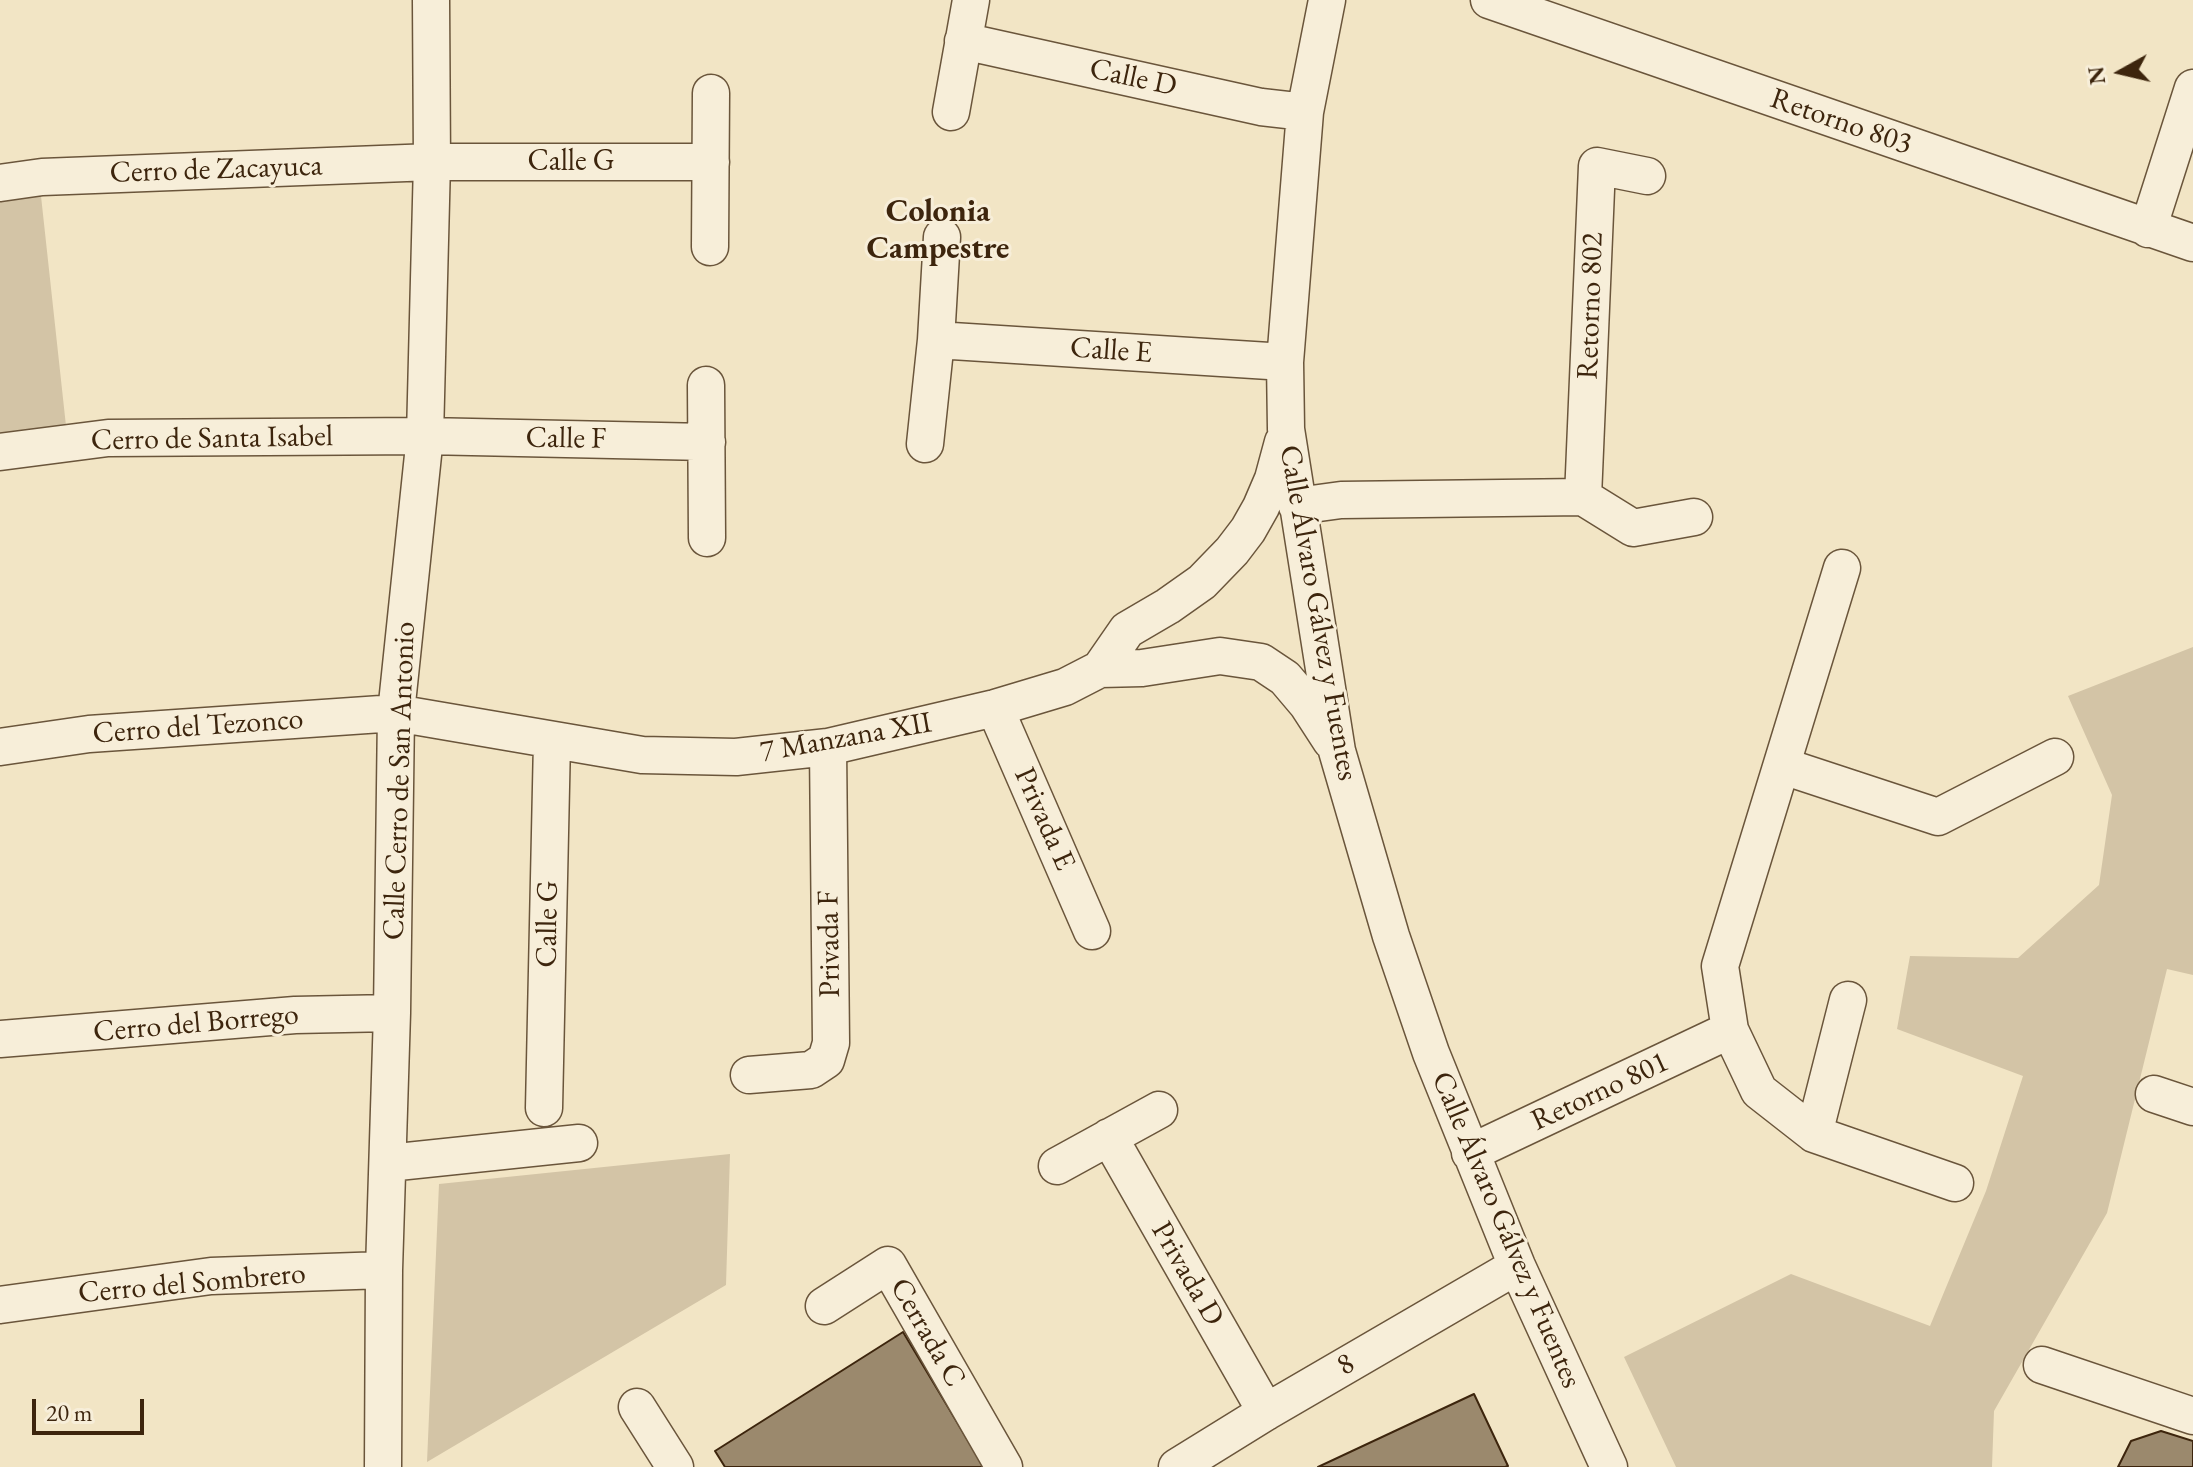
<!DOCTYPE html>
<html>
<head>
<meta charset="utf-8">
<style>
  body { margin:0 }
  #map { position:relative; width:2193px; height:1467px; overflow:hidden; background:#f2e5c5; font-family:"EB Garamond",serif }
  canvas { display:block }
  .north { position:absolute; left:2081px; top:32px; width:80px; height:80px; -webkit-text-stroke:6px #f7eed9; paint-order:stroke; rotate:262deg; font-size:22px; font-weight:700; line-height:32px; text-align:center; color:#3d250d }
  .north::after { content:''; display:block; margin:auto; width:28px; height:36px; background:#3d250d; clip-path:polygon(50% 0,100% 100%,50% 72%,0 100%) }
  .scale { position:absolute; left:32px; top:1399px; width:112px; height:36px; box-sizing:border-box; border:4px solid #3d250d; border-top:0; padding-left:10px; font-size:24px; line-height:28px; white-space:nowrap; color:#3d250d; -webkit-text-stroke:6px #f7eed9; paint-order:stroke }
</style>
</head>
<body>
<div id="map">
<canvas width="2193" height="1467"></canvas>
<div class="north">N</div>
<div class="scale">20 m</div>
</div>
<script>
const c = document.querySelector('canvas').getContext('2d');
c.lineJoin = 'round';
function paint(path, color) {
  c.fillStyle = color;
  c.fill(path, 'evenodd');
}
function poly(rows) {
  const path = new Path2D();
  for (const r of rows) {
    path.moveTo(r[0], r[1]);
    for (let i = 2; i < r.length; i += 2) path.lineTo(r[i], r[i + 1]);
  }
  return path;
}
function trace(path, color, width, dash) {
  c.strokeStyle = color;
  c.lineWidth = width;
  c.lineCap = dash ? 'butt' : 'round';
  c.setLineDash(dash || []);
  c.stroke(path);
}
function label(font, color, halo, rows, align = 'center') {
  c.font = font + ' "EB Garamond",serif';
  c.lineWidth = 6;
  c.setLineDash([]);
  c.textBaseline = 'middle';
  c.strokeStyle = halo;
  c.fillStyle = color;
  for (const [text, x, y, turn = 0] of rows) {
    c.save();
    c.translate(x, y);
    c.rotate((+turn || 0) * Math.PI / 180);
    c.textAlign = isNaN(turn) ? turn : align;
    if (halo) c.strokeText(text, 0, 0);
    c.fillText(text, 0, 0);
    c.restore();
  }
}
paint(poly([
  [41,196,66,426,0,433,0,202],
  [2193,647,2193,975,2167,969,2107,1213,1994,1411,1992,1467,1676,1467,1624,1357,1791,1274,1930,1326,1986,1191,2023,1076,1897,1029,1910,956,2018,958,2099,885,2112,795,2068,696],
  [730,1154,726,1285,427,1462,439,1184]
]), '#d3c4a6');
const building = poly([
  [903,1332,984,1467,725,1467,715,1451,903,1332],
  [1474,1394,1508,1466,1505,1467,1318,1467,1474,1394],
  [2161,1431,2193,1441,2193,1467,2118,1467,2131,1441,2161,1431]
]);
paint(building, '#9b896d');
trace(building, '#3d250d', 2);
const street = poly([
  [1327,0,1305,112,1285,362,1286,429,1337,751,1391,936,1431,1053,1517,1266,1609,1467],
  [1489,0,2193,243],
  [963,41,1261,107,1305,112],
  [951,112,971,0],
  [0,183,42,177,432,162,711,162],
  [2148,229,2193,88],
  [710,247,711,93],
  [936,340,1285,362],
  [706,385,707,538],
  [925,444,936,340,942,237],
  [0,452,108,438,425,436,707,442],
  [1583,497,1597,166,1647,176],
  [1297,506,1341,500,1583,497,1633,528,1694,517],
  [1842,568,1720,966,1730,1030,1759,1091,1814,1134,1955,1183],
  [1100,669,1127,630,1168,606,1202,582,1232,551,1248,530,1261,507,1273,479,1283,442],
  [995,708,1092,931],
  [0,747,89,734,396,713,642,755,736,757,828,747,995,708,1065,687,1100,669,1142,668,1220,656,1261,662,1285,678,1307,704,1331,741],
  [1783,766,1938,817,2055,757],
  [0,1039,295,1015,392,1013],
  [749,1075,811,1070,826,1060,831,1043,828,747],
  [2154,1094,2193,1107],
  [544,1108,552,741],
  [1814,1134,1848,1000],
  [1109,1137,1266,1412],
  [1470,1153,1730,1030],
  [388,1163,579,1143],
  [1057,1166,1159,1110],
  [0,1305,211,1276,384,1270],
  [824,1306,888,1265,1004,1467],
  [2042,1365,2193,1416],
  [637,1407,675,1467],
  [383,1467,384,1270,392,1013,396,713,425,436,432,162,431,0],
  [1177,1467,1266,1412,1517,1266]
]);
trace(street, '#6a553b', 39);
trace(street, '#f7eed9', 36);
label('30px', '#3d250d', '#f7eed9', [
  ["Calle D",1133,78,12],
  ["Retorno 803",1841,122,19],
  ["Calle G",571,162],
  ["Cerro de Zacayuca",216,170,-2],
  ["Retorno 802",1591,306,-88],
  ["Calle E",1111,351,4],
  ["Cerro de Santa Isabel",212,439,-1],
  ["Calle F",566,439,1],
  ["Calle Álvaro Gálvez y Fuentes",1318,613,80],
  ["Cerro del Tezonco",198,727,-4],
  ["7 Manzana XII",846,738,-10],
  ["Calle Cerro de San Antonio",400,781,-88],
  ["Privada E",1044,819,66],
  ["Calle G",548,924,-89],
  ["Privada F",830,944,-91],
  ["Cerro del Borrego",196,1024,-5],
  ["Retorno 801",1600,1092,-25],
  ["Calle Álvaro Gálvez y Fuentes",1506,1230,67],
  ["Privada D",1187,1274,60],
  ["Cerro del Sombrero",192,1284,-5],
  ["Cerrada C",927,1333,60],
  ["8",1346,1365,-30]
]);
label('bold 32px', '#3d250d', '#f7eed9', [
  ["Colonia",938,212],
  ["Campestre",938,249]
]);
</script>
</body>
</html>
